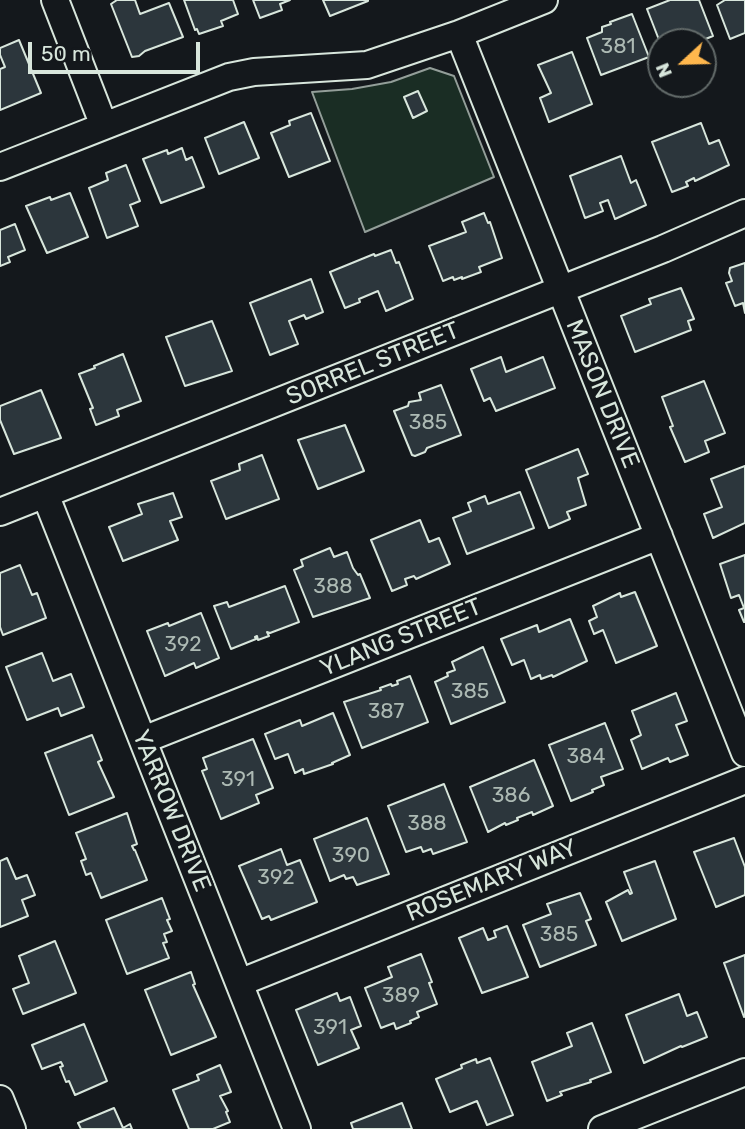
<!DOCTYPE html>
<html>
<head>
<meta charset="utf-8">
<style>
  body { margin:0 }
  #map { position:relative; width:745px; height:1129px; overflow:hidden; background:#14181c; font-family:Rubik,sans-serif }
  canvas { display:block }
  .north { position:absolute; left:647px; top:28px; width:70px; height:70px; box-sizing:border-box; background:#14181c; border:2px solid #626a69; border-radius:50%; rotate:248deg; font-size:19px; font-weight:700; line-height:28px; text-align:center; color:#d8e6dc }
  .north::after { content:''; display:block; margin:auto; width:24px; height:32px; background:#ffb74d; clip-path:polygon(50% 0,100% 100%,50% 72%,0 100%) }
  .scale { position:absolute; left:28px; top:42px; width:172px; height:32px; box-sizing:border-box; border:4px solid #d8e6dc; border-top:0; padding-left:9px; font-size:21px; line-height:24px; white-space:nowrap; color:#d8e6dc; -webkit-text-stroke:5px #14181c; paint-order:stroke }
</style>
</head>
<body>
<div id="map">
<canvas width="745" height="1129"></canvas>
<div class="north">N</div>
<div class="scale">50 m</div>
</div>
<script>
const c = document.querySelector('canvas').getContext('2d');
c.lineJoin = 'round';
function paint(path, color) {
  c.fillStyle = color;
  c.fill(path, 'evenodd');
}
function poly(rows) {
  const path = new Path2D();
  for (const r of rows) {
    path.moveTo(r[0], r[1]);
    for (let i = 2; i < r.length; i += 2) path.lineTo(r[i], r[i + 1]);
  }
  return path;
}
function trace(path, color, width, dash) {
  c.strokeStyle = color;
  c.lineWidth = width;
  c.lineCap = dash ? 'butt' : 'round';
  c.setLineDash(dash || []);
  c.stroke(path);
}
function label(font, color, halo, rows, align = 'center') {
  c.font = font + ' Rubik,sans-serif';
  c.lineWidth = 5;
  c.setLineDash([]);
  c.textBaseline = 'middle';
  c.strokeStyle = halo;
  c.fillStyle = color;
  for (const [text, x, y, turn = 0] of rows) {
    c.save();
    c.translate(x, y);
    c.rotate((+turn || 0) * Math.PI / 180);
    c.textAlign = isNaN(turn) ? turn : align;
    if (halo) c.strokeText(text, 0, 0);
    c.fillText(text, 0, 0);
    c.restore();
  }
}
const green = poly([
  [430,68,454,76,494,177,365,232,312,92,352,89,391,82,430,68]
]);
paint(green, '#1a2d24');
trace(green, '#939e99', 2);
const building = poly([
  [117,0,135,0,140,14,169,3,183,37,145,51,139,56,132,57,111,4,117,0],
  [184,0,233,0,238,14,221,21,223,26,199,34,197,29,195,30,184,0],
  [253,0,290,0,280,4,282,10,260,18,253,0],
  [323,0,368,0,368,1,330,16,323,0],
  [670,0,699,0,713,36,698,42,661,42,661,45,647,9,670,0],
  [725,0,745,0,745,33,730,39,717,5,725,0],
  [632,14,649,57,601,75,587,38,602,32,602,27,611,24,610,22,632,14],
  [19,40,41,93,0,110,0,69,5,67,0,55,0,48,19,40],
  [572,52,592,104,549,122,540,98,551,93,538,65,572,52],
  [418,91,427,111,413,118,404,97,418,91],
  [311,113,330,161,289,177,271,133,290,125,289,121,311,113],
  [244,122,259,158,219,174,205,138,244,122],
  [701,123,709,144,719,140,729,165,695,181,694,178,686,182,688,186,672,192,652,142,701,123],
  [182,148,186,160,192,157,204,187,161,203,143,159,167,150,168,154,182,148],
  [621,156,631,183,636,180,646,205,615,219,608,200,600,203,603,211,585,218,570,176,621,156],
  [126,165,140,201,130,205,138,226,107,238,89,188,108,180,106,173,126,165],
  [70,193,88,237,47,253,26,206,50,197,51,200,70,193],
  [484,213,488,223,490,222,502,258,479,267,481,272,462,279,462,277,454,280,453,277,443,281,429,246,466,232,462,222,484,213],
  [15,224,25,250,8,257,10,262,0,266,0,230,15,224],
  [391,250,396,263,399,262,413,299,386,311,378,291,359,299,360,302,345,308,330,272,374,254,375,256,391,250],
  [745,263,745,313,743,303,735,306,726,283,732,281,729,273,730,268,745,263],
  [311,279,323,312,306,319,304,315,289,321,298,344,270,355,250,303,311,279],
  [681,288,694,319,688,321,691,330,635,352,621,316,651,304,649,299,681,288],
  [212,321,232,371,185,386,166,337,212,321],
  [123,354,141,401,117,410,119,416,96,425,90,409,93,408,79,374,95,368,94,366,123,354],
  [501,357,506,372,543,357,555,388,496,411,490,398,484,401,471,369,501,357],
  [704,381,725,433,705,441,709,452,685,462,670,427,673,426,662,397,704,381],
  [441,385,461,435,427,448,425,452,415,456,412,455,394,411,408,406,409,402,421,400,419,393,441,385],
  [41,390,61,438,14,454,0,420,0,406,41,390],
  [345,425,364,471,318,489,298,440,345,425],
  [578,449,588,474,578,478,586,505,567,512,570,519,549,528,526,470,578,449],
  [262,455,279,499,226,519,211,481,240,470,239,464,262,455],
  [745,466,745,523,713,538,704,514,722,507,711,479,745,466],
  [520,492,534,528,467,554,453,518,471,511,468,503,485,496,488,504,520,492],
  [173,493,182,517,170,521,178,540,123,561,109,527,142,514,138,504,173,493],
  [420,520,429,542,439,538,450,564,416,579,414,576,405,579,407,585,392,591,371,540,420,520],
  [330,548,334,557,347,552,353,568,358,575,360,574,370,598,313,617,294,570,303,566,301,560,330,548],
  [745,555,745,622,744,622,739,610,744,608,739,595,731,598,720,564,745,555],
  [20,565,32,595,37,593,46,618,3,635,0,627,0,573,20,565],
  [285,586,299,622,270,633,267,632,269,636,258,640,257,636,255,637,256,639,231,649,214,606,227,602,229,607,285,586],
  [635,592,657,646,616,663,603,630,594,634,589,621,597,617,593,606,620,593,621,597,635,592],
  [201,613,219,658,196,668,194,663,165,676,147,631,168,623,169,626,201,613],
  [570,619,587,661,553,677,552,675,541,679,540,675,531,679,524,660,512,665,501,639,537,625,539,632,570,619],
  [483,647,505,702,451,724,435,682,448,676,447,673,455,670,452,662,483,647],
  [42,653,53,681,71,674,84,707,61,716,58,708,27,720,6,667,42,653],
  [410,676,428,722,362,748,344,702,381,690,380,688,391,684,392,686,398,684,397,681,410,676],
  [676,693,687,721,676,725,688,755,670,762,668,758,642,769,631,740,641,735,632,711,676,693],
  [333,713,350,755,332,763,333,764,304,774,303,769,295,773,288,754,275,759,265,734,300,720,302,726,333,713],
  [605,723,623,769,601,777,604,785,592,790,593,792,571,801,549,745,605,723],
  [92,735,102,760,98,762,114,797,69,815,45,753,92,735],
  [253,739,273,788,256,795,259,803,221,819,202,771,207,769,203,758,253,739],
  [534,760,553,806,533,815,532,812,517,818,518,820,506,825,505,823,488,832,470,787,534,760],
  [444,784,467,842,433,854,431,849,423,852,421,847,406,852,388,806,444,784],
  [127,813,137,844,132,846,134,850,135,850,147,880,101,898,91,873,86,875,81,861,86,859,76,833,127,813],
  [367,818,389,874,357,885,353,877,346,879,344,875,330,881,314,839,367,818],
  [734,838,745,867,745,895,716,907,694,852,734,838],
  [281,849,287,865,300,860,317,902,271,920,269,916,262,919,239,866,281,849],
  [7,858,16,879,27,875,35,895,22,900,28,916,0,927,0,861,7,858],
  [655,861,676,919,622,941,606,902,628,890,630,894,632,893,624,872,655,861],
  [580,893,591,919,586,921,596,945,540,967,523,925,551,914,547,904,580,893],
  [162,898,170,919,167,920,172,931,164,934,167,942,163,943,169,958,127,974,106,920,162,898],
  [507,926,528,977,482,993,459,938,483,928,488,940,496,937,494,931,507,926],
  [55,941,76,993,23,1014,13,989,29,983,19,956,55,941],
  [421,954,432,982,429,983,437,1004,417,1012,419,1017,410,1021,411,1023,396,1029,394,1023,381,1028,365,988,392,977,388,967,421,954],
  [745,955,745,1016,744,1017,724,963,745,955],
  [191,972,195,984,193,985,216,1037,171,1055,145,990,191,972],
  [337,993,340,1001,350,997,361,1026,351,1030,359,1048,318,1065,296,1010,337,993],
  [679,994,687,1016,697,1012,707,1037,682,1047,681,1046,644,1063,626,1015,679,994],
  [592,1023,611,1072,590,1080,591,1082,560,1092,562,1095,547,1101,532,1062,572,1046,567,1033,592,1023],
  [84,1024,107,1081,75,1095,69,1081,66,1082,60,1067,63,1066,61,1062,42,1069,32,1045,84,1024],
  [490,1058,513,1115,487,1125,477,1101,450,1112,436,1079,462,1068,461,1065,476,1059,477,1063,490,1058],
  [220,1065,231,1092,220,1096,228,1111,226,1112,230,1122,213,1129,189,1129,173,1090,199,1080,197,1075,220,1065],
  [402,1103,412,1129,353,1129,351,1123,402,1103],
  [114,1108,123,1128,130,1124,132,1129,81,1129,78,1123,114,1108]
]);
paint(building, '#2c363c');
trace(building, '#d8e6dc', 2);
const minor = poly([
  [55,0,104,126],
  [459,34,745,753],
  [0,167,229,77,254,72,367,65,459,34,544,0],
  [45,494,297,1129],
  [0,512,663,249,745,213],
  [143,740,659,536],
  [239,983,745,780],
  [0,1099,12,1129],
  [602,1129,745,1072]
]);
trace(minor, '#d8e6dc', 30);
trace(minor, '#14181c', 26);
label('21px', '#adbab4', null, [
  ["381",618,47],
  ["385",428,423],
  ["388",333,587],
  ["392",183,645],
  ["385",470,692],
  ["387",386,712],
  ["384",586,757],
  ["391",238,780],
  ["386",511,796],
  ["388",427,824],
  ["390",351,856],
  ["392",276,878],
  ["385",559,935],
  ["389",401,996],
  ["391",330,1028]
]);
label('24px', '#d8e6dc', '#14181c', [
  ["SORREL STREET",373,364,-22],
  ["MASON DRIVE",602,394,68],
  ["YLANG STREET",401,638,-22],
  ["YARROW DRIVE",171,811,68],
  ["ROSEMARY WAY",492,881,-22]
]);
</script>
</body>
</html>
